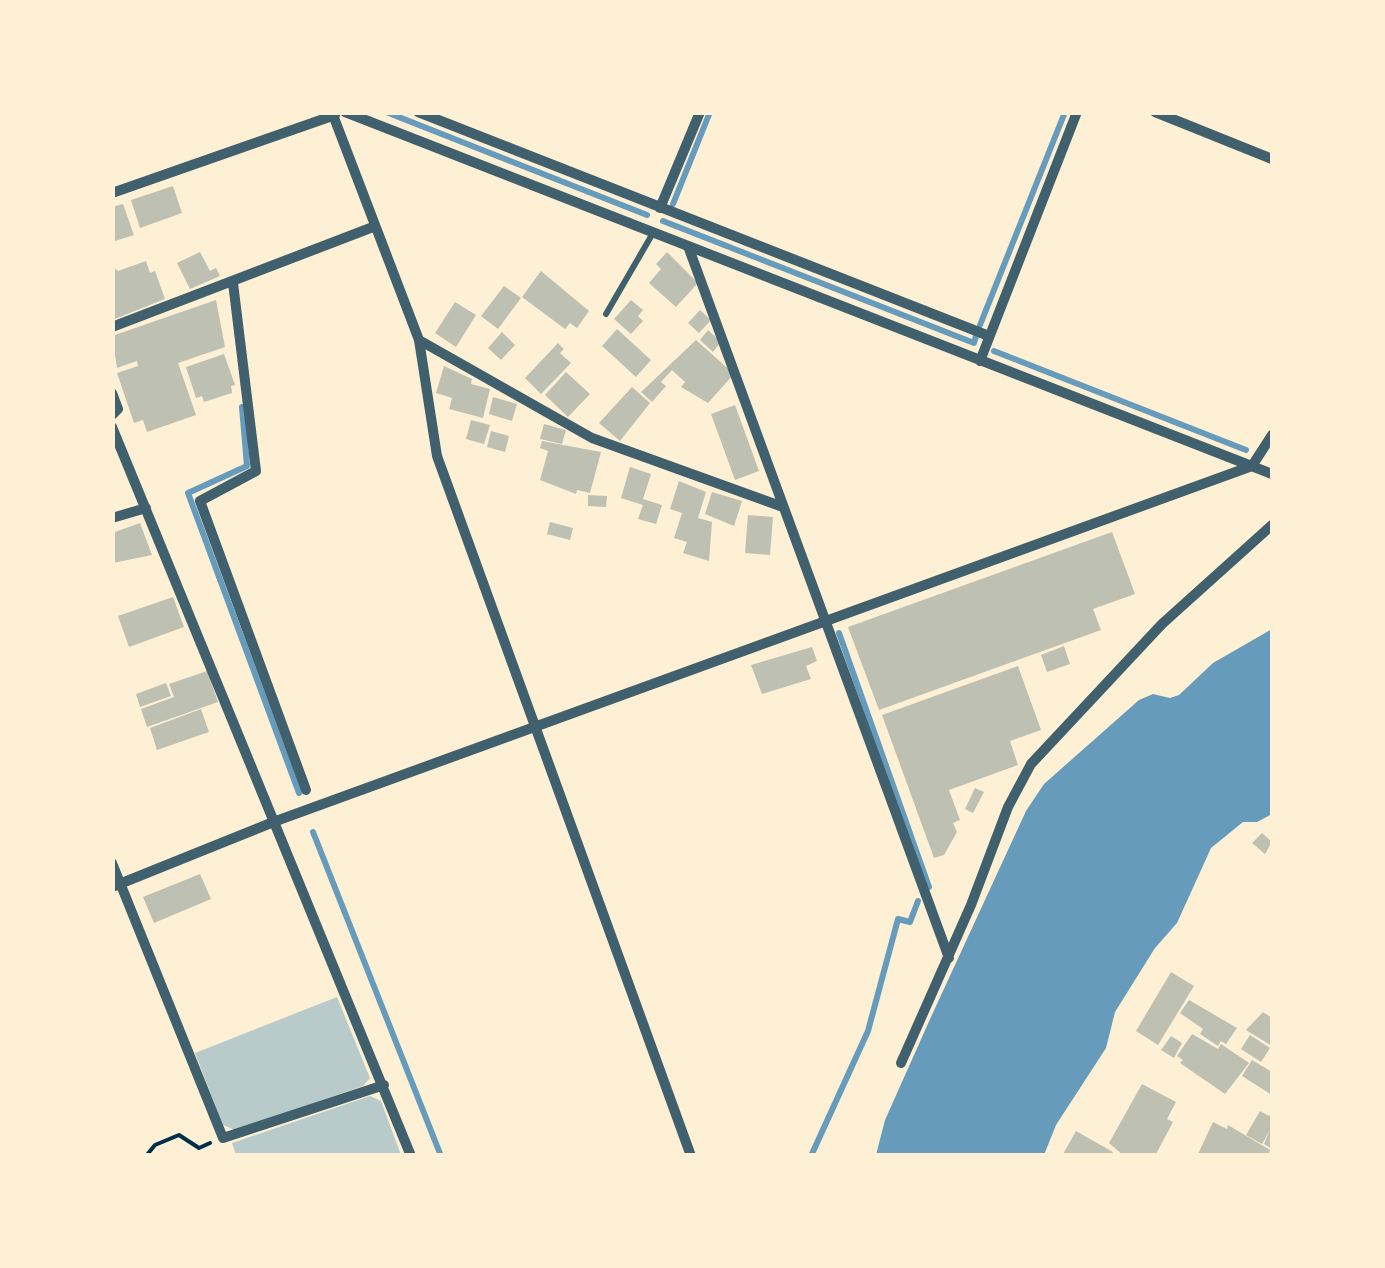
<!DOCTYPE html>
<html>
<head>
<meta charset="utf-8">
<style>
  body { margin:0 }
  #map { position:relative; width:1385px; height:1268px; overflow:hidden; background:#fdf0d5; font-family:Inter,sans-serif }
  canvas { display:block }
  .frame { position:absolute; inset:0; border:115px solid #fdf0d5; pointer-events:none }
</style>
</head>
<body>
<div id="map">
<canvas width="1385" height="1268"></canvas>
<div class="frame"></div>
</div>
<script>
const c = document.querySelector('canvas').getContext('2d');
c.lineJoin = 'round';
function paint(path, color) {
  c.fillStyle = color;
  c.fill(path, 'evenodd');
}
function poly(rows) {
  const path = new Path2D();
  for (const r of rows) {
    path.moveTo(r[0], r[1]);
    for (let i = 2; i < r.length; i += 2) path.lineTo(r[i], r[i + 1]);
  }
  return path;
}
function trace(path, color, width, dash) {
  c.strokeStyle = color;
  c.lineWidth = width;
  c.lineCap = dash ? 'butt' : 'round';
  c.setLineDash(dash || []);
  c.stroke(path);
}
paint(poly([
  [337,997,370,1078,363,1086,235,1130,223,1125,195,1053],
  [370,1096,381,1101,401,1155,236,1155,232,1143]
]), '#b9caca');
paint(poly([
  [1272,629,1272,814,1257,822,1243,822,1211,848,1177,923,1155,948,1115,1012,1106,1048,1056,1125,1044,1155,876,1155,885,1120,931,1017,1026,811,1044,784,1139,700,1153,694,1170,698,1179,695,1213,663]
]), '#669bbc');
trace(poly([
  [386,112,647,215],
  [673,204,710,112],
  [663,221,974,343,976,336],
  [980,325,1065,112],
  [994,351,1246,450],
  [242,407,247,466,188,493,299,793],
  [839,633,929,887],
  [313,832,441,1156],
  [811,1156,868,1031,898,919,910,922,918,901]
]), '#669bbc', 6);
paint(poly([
  [173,186,182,213,140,228,131,200],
  [123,204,134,235,112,242,112,207],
  [200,252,210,271,216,268,220,276,190,289,177,263],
  [667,252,698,283,676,307,649,283,661,269,656,264],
  [146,261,150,273,155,271,165,299,112,320,112,266,118,271],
  [541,271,589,311,577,328,570,323,565,329,522,297],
  [504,286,521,298,498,329,481,316],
  [216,300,225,347,178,363,196,415,147,432,143,420,134,423,117,373,138,366,137,361,117,368,112,336],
  [631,300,643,310,638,316,643,321,631,334,614,319],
  [455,302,476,315,456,347,435,333],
  [700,310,711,320,699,333,688,323],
  [617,329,651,360,636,377,602,346],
  [708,330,721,342,713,352,700,340],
  [502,332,515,345,501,360,488,348],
  [696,340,734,374,708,403,681,387,685,382,672,370,661,382,666,386,652,402,641,392],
  [558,343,564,349,560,353,571,363,541,394,525,378],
  [224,354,235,385,231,386,232,393,204,402,202,396,196,398,186,367],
  [444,366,472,379,471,384,490,389,483,418,449,409,452,398,436,393],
  [566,372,590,394,568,417,545,395],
  [632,387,650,403,620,441,599,423],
  [493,397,517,404,512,421,489,414],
  [735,405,759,471,735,480,711,414],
  [471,420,490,425,484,444,466,439],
  [544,424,566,430,562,444,540,439],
  [491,431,509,436,505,452,487,447],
  [542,441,601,452,590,493,577,490,576,494,540,480,548,451,540,448],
  [630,467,651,474,643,499,662,505,656,524,638,519,643,505,621,498],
  [679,481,706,492,698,518,712,522,709,561,683,553,687,542,674,538,682,513,670,509],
  [712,492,742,501,734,526,705,514],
  [588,495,607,496,606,507,588,506],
  [748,515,773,517,770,555,745,553],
  [550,522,573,528,570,540,547,534],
  [140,523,152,555,113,563,112,533],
  [1112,532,1135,594,1093,609,1101,630,879,710,848,627],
  [173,597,184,627,129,647,118,616],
  [1064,646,1070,664,1047,672,1041,655],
  [812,647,817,661,806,666,811,679,762,694,751,665],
  [1018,666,1041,730,1010,741,1018,765,949,790,960,820,953,823,957,832,944,855,934,858,882,715],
  [207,671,218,702,147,727,141,709,174,697,169,684],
  [166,683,171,696,140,707,136,694],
  [201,709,209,732,157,750,150,728],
  [975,788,984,792,973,813,965,809],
  [1262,833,1272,842,1265,854,1252,843],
  [200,874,211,899,154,923,143,897],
  [1171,972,1194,986,1158,1045,1136,1031],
  [1189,1000,1237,1028,1226,1044,1221,1041,1218,1046,1200,1034,1203,1029,1180,1013],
  [1263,1012,1272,1018,1272,1046,1246,1030],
  [1192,1034,1218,1049,1221,1044,1249,1063,1225,1094,1180,1063,1183,1060,1177,1056],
  [1250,1035,1270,1048,1261,1062,1241,1049],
  [1171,1036,1182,1043,1174,1058,1161,1050],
  [1252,1060,1272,1072,1272,1095,1242,1076],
  [1142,1084,1176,1102,1167,1119,1173,1122,1155,1156,1124,1156,1109,1143],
  [1272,1110,1272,1149,1264,1144,1270,1130,1262,1144,1246,1135,1260,1111,1269,1116],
  [1213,1122,1227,1129,1228,1125,1270,1150,1268,1156,1198,1154],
  [1076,1131,1113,1152,1111,1156,1062,1156]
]), '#bec0b2');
trace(poly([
  [146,1156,155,1145,179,1135,199,1148,210,1143]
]), '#003049', 4);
trace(poly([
  [606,314,653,233]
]), '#3f606c', 6);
trace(poly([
  [345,112,1272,474],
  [418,112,989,336],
  [1155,112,1272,159],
  [333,115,419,340,437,456,691,1156],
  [112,193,335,115],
  [660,208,700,112],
  [688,246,949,958],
  [233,283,256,471,200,501,306,790],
  [112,327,373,227],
  [419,340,592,438,783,507],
  [980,361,1077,112],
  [112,393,118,409,112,415],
  [112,427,411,1156],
  [112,518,146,508],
  [112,863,223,1138,384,1085],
  [112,887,276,821,1252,466,1272,435],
  [901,1063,971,905,1008,807,1031,764,1162,624,1272,525]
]), '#3f606c', 10);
</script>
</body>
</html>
